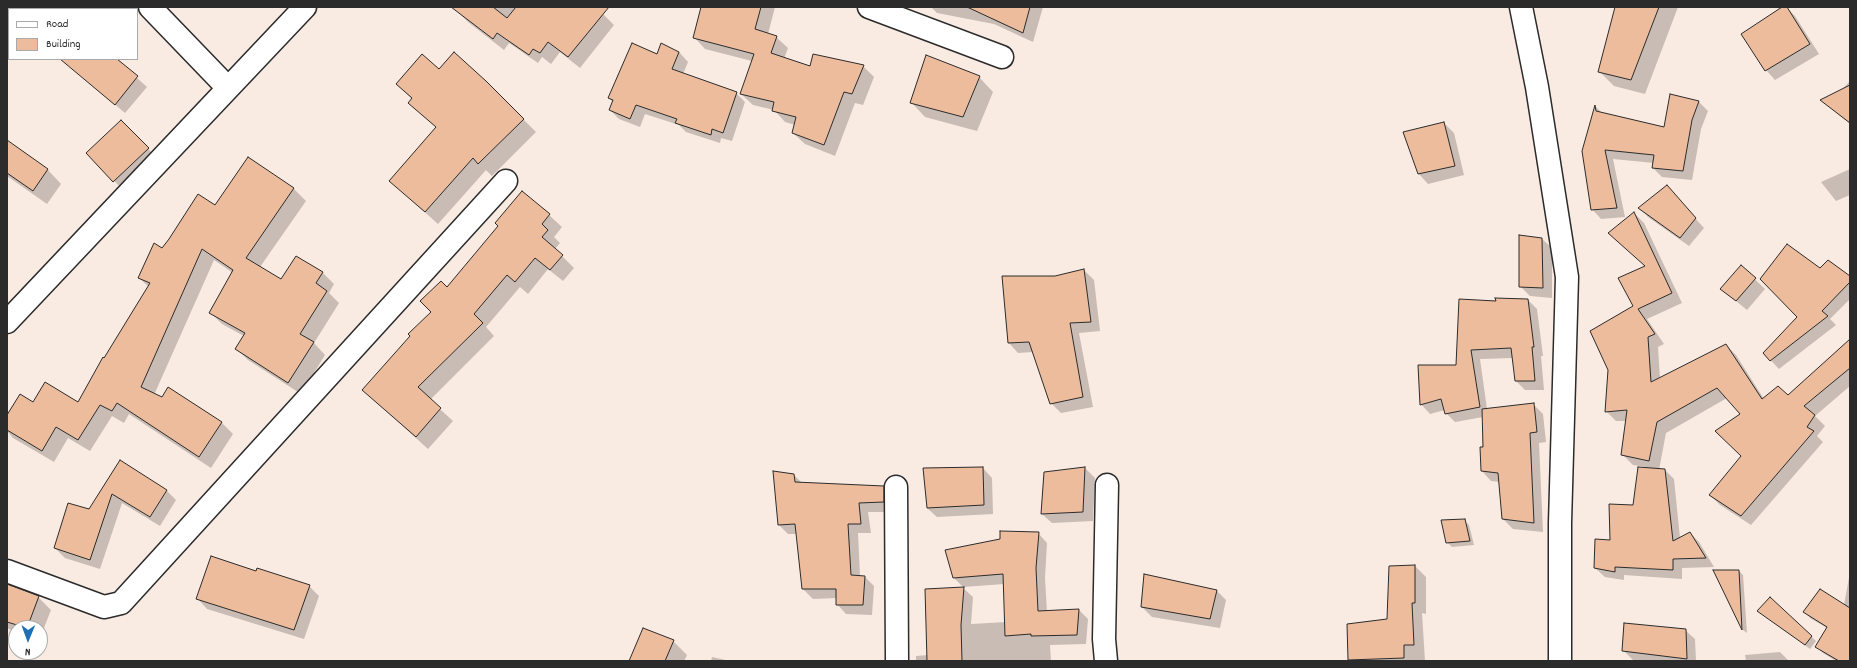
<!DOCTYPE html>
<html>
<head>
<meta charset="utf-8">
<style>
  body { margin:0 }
  #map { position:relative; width:1857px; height:668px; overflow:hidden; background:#faebe2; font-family:Dekko,sans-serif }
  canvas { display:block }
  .frame { position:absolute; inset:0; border:8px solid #2b2b2b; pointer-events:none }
  .legend { position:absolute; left:8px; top:8px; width:130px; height:52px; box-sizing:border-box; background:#fff; border:1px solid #aaa; margin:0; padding:5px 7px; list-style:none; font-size:12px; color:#2b2b2b }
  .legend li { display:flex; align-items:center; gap:8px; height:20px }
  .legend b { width:20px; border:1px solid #aaa }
  .north { position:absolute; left:8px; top:620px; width:40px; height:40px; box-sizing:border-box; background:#fff; border:1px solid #aaa; border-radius:50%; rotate:181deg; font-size:11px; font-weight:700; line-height:16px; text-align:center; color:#2b2b2b }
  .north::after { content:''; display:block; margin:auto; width:14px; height:18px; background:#1f6fb2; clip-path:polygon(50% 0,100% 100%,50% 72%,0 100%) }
</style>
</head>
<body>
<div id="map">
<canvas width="1857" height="668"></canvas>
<div class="frame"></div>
<ul class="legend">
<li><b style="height:5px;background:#fff"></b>Road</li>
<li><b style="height:11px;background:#edbc9d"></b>Building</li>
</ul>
<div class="north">N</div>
</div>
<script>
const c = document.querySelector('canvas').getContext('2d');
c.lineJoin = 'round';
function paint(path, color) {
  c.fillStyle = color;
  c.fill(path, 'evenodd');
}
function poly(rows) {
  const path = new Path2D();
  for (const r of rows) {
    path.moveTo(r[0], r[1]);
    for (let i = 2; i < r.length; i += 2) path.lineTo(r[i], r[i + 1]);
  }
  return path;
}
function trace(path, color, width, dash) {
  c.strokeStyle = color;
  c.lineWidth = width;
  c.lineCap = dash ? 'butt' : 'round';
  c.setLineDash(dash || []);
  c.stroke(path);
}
paint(poly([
  [57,7,90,7,92,9,59,9],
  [460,7,606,7,603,14,614,25,580,68,560,52,551,64,542,57,538,63,509,43,504,50,468,22,457,11],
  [702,7,775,7,768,34,776,37,788,48,784,59,811,67,863,66,874,77,863,105,855,103,835,156,805,144,793,133,795,125,785,122,774,110,753,105,741,94,752,61,705,49,694,37],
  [931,7,1043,7,1033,42,994,24,937,13],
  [1616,7,1678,7,1645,94,1614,86,1600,72],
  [1784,7,1786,7,1795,16,1819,54,1775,80,1766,70],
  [679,52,688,62,683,74,736,93,745,102,732,141,721,138,720,143,686,132,679,125,645,114,640,127,619,119,610,110,613,102,609,98,657,55],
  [79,59,116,59,147,87,125,113,72,68],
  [439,70,485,81,536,132,492,176,486,170,438,224,390,181,437,128,409,103,412,99,397,84],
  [979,77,993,92,977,131,925,117,911,102],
  [1850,81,1850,124,1827,105],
  [1699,102,1708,111,1701,129,1692,180,1662,177,1653,168,1654,163,1613,159,1625,217,1601,219,1592,209,1583,151,1596,107,1602,113,1665,128],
  [121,121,157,158,124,191,87,153],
  [1444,123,1454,133,1464,175,1428,184,1419,174],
  [7,142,48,170,61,184,47,204,7,176],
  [248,158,294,189,306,201,260,267,282,281,322,272,334,284,329,293,339,303,314,343,325,355,301,394,248,360,236,348,244,336,222,324,211,313,233,273,214,260,154,395,221,422,233,434,211,468,129,414,124,423,112,416,90,451,68,438,54,462,13,438,7,431,7,417,33,403,78,403,149,287,139,278,162,249,215,206],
  [1850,169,1850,195,1836,201,1821,182],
  [1675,196,1704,228,1689,246,1648,217,1640,208],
  [1634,213,1644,223,1682,303,1647,319,1664,344,1658,347,1660,379,1726,345,1736,355,1764,399,1789,396,1850,341,1850,386,1815,416,1825,426,1817,436,1823,442,1751,525,1720,505,1710,495,1742,456,1741,414,1727,398,1666,433,1659,470,1665,470,1674,479,1680,538,1690,533,1699,542,1714,567,1682,568,1682,579,1624,575,1624,580,1605,577,1595,568,1634,506,1646,467,1633,465,1622,454,1626,421,1616,421,1606,411,1646,267],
  [549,215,562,227,554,237,560,243,555,249,574,268,563,281,548,269,528,294,520,287,486,327,494,336,430,400,453,421,428,449,363,390,432,312,447,289],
  [1542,239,1552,248,1552,298,1530,296,1520,286],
  [1741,266,1765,289,1747,310,1721,289],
  [1820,269,1850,277,1850,299,1830,319,1836,325,1779,369,1764,353,1798,317],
  [1084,270,1094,280,1100,331,1079,333,1093,407,1061,413,1051,403,1033,352,1018,353,1009,343,1055,277],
  [1528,300,1537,309,1543,356,1541,356,1544,390,1525,390,1516,381,1513,358,1480,359,1487,409,1533,404,1543,414,1546,442,1539,443,1543,532,1513,529,1503,519,1500,482,1491,481,1482,471,1483,417,1455,422,1446,413,1445,410,1430,414,1421,404,1457,366,1497,302],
  [120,462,166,490,176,500,160,526,122,503,100,569,65,558,55,548,89,510],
  [983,468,992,478,993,514,937,517,927,508],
  [1085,468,1095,478,1093,521,1052,523,1042,514],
  [794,475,802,483,883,487,893,497,893,512,868,512,871,533,858,533,860,576,865,577,874,586,872,615,846,614,837,604,837,598,813,599,803,589,797,534,788,534,779,525],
  [1464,520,1469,525,1474,545,1452,547,1447,542],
  [1038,533,1047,543,1045,578,1047,612,1079,610,1088,619,1086,644,1050,645,1051,661,916,661,916,656,928,655,963,588,973,597,971,624,1006,622,1004,584,963,587,954,578],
  [1415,566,1426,577,1426,614,1422,613,1425,661,1349,661,1348,624,1388,620],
  [1715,571,1739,571,1743,575,1747,633,1743,630],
  [257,572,309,586,319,596,304,639,207,609,198,599],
  [1850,572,1850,661,1836,661,1823,653,1817,647,1827,628,1810,618,1804,611,1844,605],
  [7,582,8,586,38,597,51,610,40,638,40,628,16,628,16,632,7,628],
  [1216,590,1226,600,1220,628,1152,617,1142,607],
  [1770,598,1816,641,1810,649,1758,611],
  [1685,630,1695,639,1696,661,1633,660,1623,650],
  [673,641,687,655,684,661,631,661],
  [1780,652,1789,661,1746,661,1745,655],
  [712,657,730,661,711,661]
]), '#0003');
const building = poly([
  [451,7,493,7,507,18,516,7,609,7,568,57,548,42,540,53,533,49,529,55,497,33,493,39,451,7],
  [701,7,761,7,755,29,777,36,771,53,810,66,813,54,864,65,852,94,844,92,824,145,792,133,796,117,772,111,774,102,740,94,754,54,693,38,701,7],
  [967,7,1030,7,1023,33,967,7],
  [1615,7,1659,7,1631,80,1598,72,1615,7],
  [1782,7,1787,7,1810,44,1765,71,1741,34,1782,7],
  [632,43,657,54,661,43,679,52,672,69,737,92,723,133,712,129,711,135,675,123,677,119,636,105,630,119,609,110,613,100,608,98,632,43],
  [454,52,486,81,524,119,478,164,473,158,425,212,389,181,436,127,408,103,412,98,396,84,422,54,439,69,454,52],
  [926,55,980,76,963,117,910,103,926,55],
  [60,59,117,59,138,76,115,105,60,59],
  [1850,85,1850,123,1820,100,1850,85],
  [1670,94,1699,101,1692,120,1683,171,1652,168,1654,155,1605,150,1617,208,1591,210,1582,151,1595,105,1596,111,1664,127,1670,94],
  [121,120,149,148,113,182,86,153,121,120],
  [1444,122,1455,166,1418,174,1403,132,1444,122],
  [7,140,48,169,33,191,7,173,7,140],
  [248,157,294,188,246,258,281,279,296,256,323,272,316,283,327,291,300,334,314,342,288,383,235,349,245,333,209,313,233,270,202,249,141,387,162,397,168,387,222,422,199,457,117,403,112,411,100,405,78,440,56,427,42,451,7,430,7,415,20,394,33,402,45,382,78,402,103,357,104,358,150,283,138,278,154,243,162,248,169,239,198,194,215,205,248,157],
  [1667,185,1696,218,1680,238,1638,208,1667,185],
  [522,191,550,214,542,224,548,230,542,237,563,255,550,270,535,258,515,282,507,275,474,314,483,323,418,387,441,408,416,437,362,390,410,336,408,334,431,312,420,301,441,281,447,287,498,226,495,223,522,191],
  [1634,212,1672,293,1638,309,1655,334,1648,337,1651,382,1726,344,1762,399,1778,386,1788,395,1850,339,1850,368,1804,406,1815,415,1807,427,1814,431,1741,516,1709,495,1741,456,1715,431,1740,414,1717,388,1657,422,1649,461,1621,455,1627,410,1605,412,1608,370,1590,331,1633,306,1618,278,1645,266,1608,233,1634,212],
  [1519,235,1542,238,1543,288,1519,287,1519,235],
  [1787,244,1820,268,1828,260,1850,276,1850,282,1822,311,1828,316,1770,361,1763,353,1797,317,1760,279,1787,244],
  [1741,265,1756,278,1736,301,1720,289,1741,265],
  [1084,269,1091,322,1070,323,1083,397,1050,404,1029,342,1008,343,1002,276,1055,276,1084,269],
  [1495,298,1528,299,1534,347,1532,347,1535,381,1515,381,1511,348,1471,350,1480,407,1445,414,1441,399,1420,405,1418,365,1456,365,1459,299,1496,301,1495,298],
  [1534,403,1537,432,1530,433,1534,523,1502,519,1498,473,1481,471,1480,447,1483,447,1482,409,1534,403],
  [120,460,167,490,150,517,112,494,90,560,54,548,68,503,89,509,120,460],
  [983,467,984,505,927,508,923,468,983,467],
  [1085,467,1083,512,1041,514,1044,472,1085,467],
  [1638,467,1665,469,1673,541,1690,532,1706,558,1673,559,1673,570,1615,567,1615,572,1594,568,1595,539,1610,540,1609,504,1633,505,1638,467],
  [773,471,794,474,795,482,884,486,884,502,859,503,861,524,848,524,851,575,865,576,863,605,836,605,836,589,802,589,795,524,778,525,773,471],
  [1465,519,1470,541,1446,543,1441,520,1465,519],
  [1000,531,1039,532,1036,568,1038,611,1079,609,1077,635,1031,636,1031,634,1005,636,1003,574,953,578,945,550,1000,539,1000,531],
  [211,556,256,571,257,568,310,585,294,630,196,599,211,556],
  [1415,565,1415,603,1412,603,1414,645,1404,645,1404,658,1348,660,1347,624,1387,619,1389,566,1415,565],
  [1713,570,1739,570,1742,630,1713,570],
  [1144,574,1217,590,1210,619,1141,607,1144,574],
  [7,584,39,596,27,628,7,622,7,584],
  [964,587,961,625,962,661,927,661,925,589,964,587],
  [1820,589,1850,608,1850,661,1839,661,1815,647,1827,627,1803,612,1820,589],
  [1770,597,1812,636,1805,645,1757,611,1770,597],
  [1624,623,1686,629,1687,659,1622,651,1624,623],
  [643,628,674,640,665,661,629,661,643,628]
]);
paint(building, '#edbc9d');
trace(building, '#2b2b2b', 1);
const minor = poly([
  [150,7,228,88],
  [869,7,1002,57],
  [7,322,305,7],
  [896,487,897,661],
  [7,571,104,607,121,603,506,181],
  [1106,661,1104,639,1107,485]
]);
const tertiary = poly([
  [1521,7,1537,87,1567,277,1560,523,1560,661]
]);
trace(minor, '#2b2b2b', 25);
trace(tertiary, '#2b2b2b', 25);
trace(minor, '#fff', 22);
trace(tertiary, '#fff', 22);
</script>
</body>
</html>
